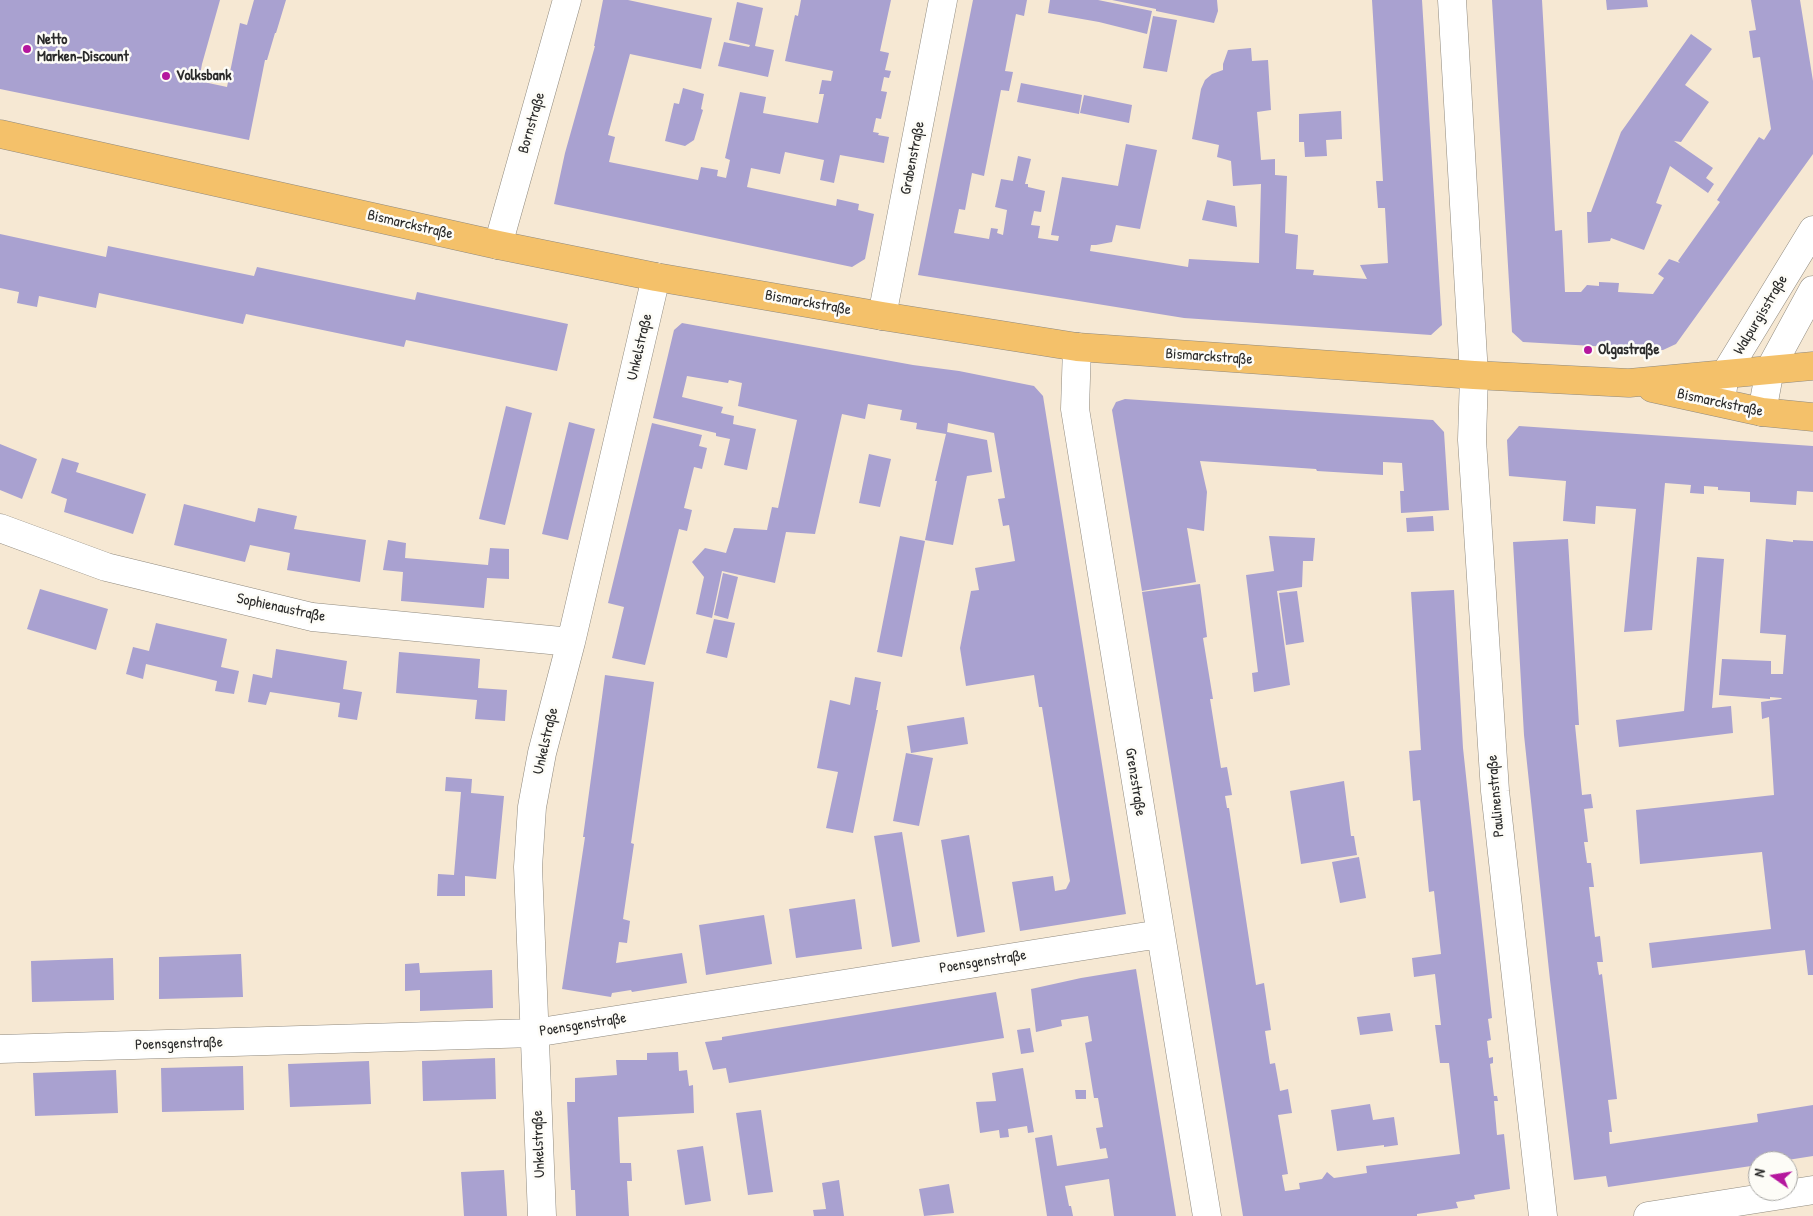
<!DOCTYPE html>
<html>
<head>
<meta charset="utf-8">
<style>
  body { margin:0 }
  #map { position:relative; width:1813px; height:1216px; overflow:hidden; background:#f6e8d3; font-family:"Patrick Hand",sans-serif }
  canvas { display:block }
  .north { position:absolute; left:1748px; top:1151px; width:50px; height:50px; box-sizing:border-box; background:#fdfcf7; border:1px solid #a9a8a5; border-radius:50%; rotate:283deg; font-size:14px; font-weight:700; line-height:20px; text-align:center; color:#2b2b2b }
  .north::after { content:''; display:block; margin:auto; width:18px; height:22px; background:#b5179e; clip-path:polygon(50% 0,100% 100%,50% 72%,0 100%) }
</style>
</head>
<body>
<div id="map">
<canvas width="1813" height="1216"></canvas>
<div class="north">N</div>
</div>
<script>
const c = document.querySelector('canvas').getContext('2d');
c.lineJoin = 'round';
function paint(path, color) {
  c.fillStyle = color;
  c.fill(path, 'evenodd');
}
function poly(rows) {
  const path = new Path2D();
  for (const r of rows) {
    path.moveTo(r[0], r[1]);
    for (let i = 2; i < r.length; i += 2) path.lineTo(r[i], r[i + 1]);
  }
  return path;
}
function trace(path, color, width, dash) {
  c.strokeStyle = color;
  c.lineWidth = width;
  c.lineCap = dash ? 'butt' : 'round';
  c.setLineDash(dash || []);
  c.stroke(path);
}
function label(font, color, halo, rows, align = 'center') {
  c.font = font + ' "Patrick Hand",sans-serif';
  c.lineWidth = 5;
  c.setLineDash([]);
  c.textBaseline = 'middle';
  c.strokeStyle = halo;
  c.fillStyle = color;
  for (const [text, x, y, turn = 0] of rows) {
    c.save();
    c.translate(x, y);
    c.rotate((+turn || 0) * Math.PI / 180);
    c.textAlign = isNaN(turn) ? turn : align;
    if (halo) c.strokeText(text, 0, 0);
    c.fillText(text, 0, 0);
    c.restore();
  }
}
paint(poly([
  [0,0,220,0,202,64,199,81,227,87,240,23,247,25,254,0,286,0,276,33,275,33,267,60,265,60,249,140,0,89],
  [603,0,628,0,712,18,701,69,630,54,608,135,615,137,609,162,698,180,701,167,718,170,717,176,726,178,730,160,725,158,740,92,766,97,763,113,818,123,824,94,819,94,822,80,831,81,833,71,785,61,795,15,798,16,801,0,891,0,880,51,889,53,885,70,891,71,889,78,884,77,881,91,887,92,881,119,876,118,873,132,879,133,878,135,889,137,884,163,840,155,834,183,820,180,824,160,785,152,780,174,751,168,747,187,836,206,837,199,859,204,858,210,874,214,865,259,852,267,554,204,565,153,595,46,594,46],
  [973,0,1027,0,1024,16,1016,14,1005,71,1013,72,1009,91,1001,90,984,176,972,173,965,210,959,209,954,233,989,239,991,228,998,229,997,233,1003,235,1007,210,995,207,1001,179,1013,181,1018,156,1031,159,1025,184,1028,184,1028,187,1045,191,1041,212,1034,211,1031,225,1040,226,1038,238,1058,241,1059,236,1051,235,1062,177,1118,186,1126,144,1157,150,1140,229,1116,225,1112,242,1096,245,1091,245,1090,251,1188,267,1189,259,1259,263,1261,184,1233,186,1231,161,1217,157,1219,145,1192,139,1201,89,1205,80,1212,74,1223,70,1223,64,1228,50,1251,48,1252,61,1268,60,1271,110,1257,112,1261,160,1275,159,1275,175,1287,176,1285,233,1298,235,1296,269,1314,270,1313,275,1367,279,1360,265,1388,263,1385,208,1378,208,1376,181,1383,181,1372,0,1422,0,1442,325,1431,335,1184,318,918,275],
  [1050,0,1098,0,1152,11,1147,34,1099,22,1048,13],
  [1112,0,1217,0,1218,11,1214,23,1156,11,1156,9],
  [1492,0,1542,0,1555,231,1562,230,1565,292,1581,292,1587,285,1599,286,1599,282,1619,283,1618,292,1653,294,1664,278,1658,274,1669,259,1680,263,1678,261,1720,202,1717,200,1759,137,1764,140,1771,129,1760,57,1753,58,1749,31,1756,30,1751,0,1800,0,1813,81,1813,154,1676,344,1663,350,1523,342,1512,332],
  [1606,0,1647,0,1648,7,1607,10],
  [737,2,763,8,755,46,774,50,768,77,718,66,724,42,749,47,750,45,729,40],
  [1153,16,1177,20,1167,72,1143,68],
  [1691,34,1712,49,1685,85,1709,102,1681,142,1674,141,1713,168,1706,178,1714,184,1708,193,1670,166,1656,203,1662,205,1644,250,1611,238,1610,241,1588,243,1587,212,1591,212,1621,132],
  [1021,83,1082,95,1079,114,1017,102],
  [683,88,704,94,701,109,703,110,694,140,685,146,665,141,674,103,679,104],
  [1084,95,1132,105,1129,123,1080,113],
  [1341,111,1342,139,1326,140,1327,156,1305,157,1304,142,1299,142,1299,114],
  [1207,200,1235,206,1237,227,1202,220],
  [0,234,106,257,108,246,254,276,257,267,415,300,417,292,568,324,557,371,406,340,404,347,246,314,243,324,99,293,96,308,39,296,37,307,17,303,19,292,0,288],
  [682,323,913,365,959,371,1034,386,1043,396,1126,914,1020,931,1012,882,1053,876,1055,891,1066,889,1070,881,1042,707,1039,707,1034,675,966,686,960,648,971,591,979,590,975,568,1015,561,1009,525,1003,526,998,499,1005,498,994,433,948,423,947,432,987,440,992,472,967,476,953,545,925,540,937,481,935,481,946,434,916,429,917,423,900,420,902,410,868,404,865,419,842,414,815,534,786,532,775,583,722,571,712,618,696,614,704,577,692,562,705,548,726,553,734,528,767,530,772,507,778,508,797,420,738,406,742,383,729,380,728,383,687,376,682,397,723,407,721,413,734,416,733,424,756,429,747,470,724,465,730,439,716,436,716,433,653,418,674,330],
  [1125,399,1433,420,1444,432,1449,510,1401,513,1400,491,1404,491,1402,463,1383,462,1383,475,1317,471,1316,469,1200,461,1207,492,1204,531,1187,528,1196,582,1142,591,1112,410,1116,402],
  [506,406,532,413,505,525,479,519],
  [569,422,595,429,568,540,542,534],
  [652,423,702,435,699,446,707,448,702,469,694,467,684,508,692,510,687,531,679,529,645,665,612,658,624,607,608,603],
  [1519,426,1813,446,1813,492,1797,491,1796,505,1750,502,1750,492,1718,490,1718,487,1704,486,1704,494,1690,493,1691,485,1665,483,1652,630,1624,632,1636,509,1596,506,1595,524,1563,521,1566,481,1509,476,1507,440],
  [0,444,37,459,22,499,0,490],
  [869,454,891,459,880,507,859,503],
  [62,458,79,463,76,472,146,494,133,534,64,512,67,499,51,493],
  [184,504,255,522,258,508,297,516,294,529,366,540,360,582,287,570,290,553,250,545,245,562,174,545],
  [1433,516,1434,531,1407,532,1406,518],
  [900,536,925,541,902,657,877,652],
  [1269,536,1315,538,1313,561,1303,561,1302,587,1277,591,1290,685,1254,692,1252,673,1258,672,1246,575,1274,571],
  [1568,539,1579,725,1575,725,1582,795,1591,794,1593,808,1584,809,1588,842,1584,842,1587,863,1591,863,1594,887,1589,887,1595,937,1600,936,1603,962,1597,962,1599,975,1602,974,1617,1099,1608,1100,1612,1132,1609,1132,1610,1144,1758,1122,1757,1114,1813,1105,1813,1156,1781,1161,1758,1161,1758,1165,1608,1187,1606,1176,1574,1180,1550,980,1524,735,1513,542],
  [1766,539,1793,542,1793,540,1813,541,1813,975,1808,975,1805,950,1652,968,1649,943,1771,929,1762,852,1640,864,1636,810,1774,795,1769,717,1762,719,1761,702,1781,699,1782,698,1770,697,1770,699,1719,695,1722,659,1771,661,1771,674,1783,674,1786,635,1760,633],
  [388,540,406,543,405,558,488,565,490,548,509,549,509,579,487,578,484,608,401,601,403,572,383,570],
  [1697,557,1724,559,1712,708,1731,706,1733,733,1619,747,1616,720,1684,711],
  [723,573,738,577,728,619,714,615],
  [1200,584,1207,637,1203,638,1213,699,1210,699,1221,768,1227,767,1232,795,1225,796,1227,808,1229,808,1256,985,1264,983,1271,1030,1265,1031,1270,1064,1275,1063,1280,1091,1288,1089,1292,1113,1278,1115,1288,1174,1282,1175,1285,1191,1300,1189,1299,1183,1322,1179,1327,1172,1334,1178,1341,1177,1367,1173,1366,1166,1460,1154,1449,1063,1440,1063,1435,1025,1441,1025,1435,974,1414,977,1412,958,1441,954,1434,891,1429,892,1420,800,1413,801,1409,751,1421,750,1411,592,1454,590,1463,748,1492,1018,1488,1019,1491,1040,1487,1041,1489,1058,1493,1057,1493,1063,1490,1064,1494,1096,1497,1096,1498,1101,1494,1101,1497,1135,1504,1134,1510,1189,1474,1195,1475,1199,1456,1202,1458,1208,1417,1214,1417,1216,1243,1216,1142,592],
  [40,589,108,609,96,650,27,629],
  [1297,591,1304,642,1286,645,1279,593],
  [714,619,735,623,727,658,706,653],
  [156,623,227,639,221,667,239,671,234,694,215,691,217,681,146,664,143,679,126,674,133,647,149,651],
  [276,649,347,661,343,689,362,692,357,720,338,717,340,703,270,692,266,705,248,702,253,674,272,678],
  [399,652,480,659,478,688,507,690,505,721,475,719,477,700,396,693],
  [605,675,654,682,631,843,634,844,623,919,630,921,627,943,619,942,616,963,682,953,687,983,632,992,631,990,612,993,611,997,562,989,585,837,583,837],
  [855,677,881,682,876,710,878,710,853,833,826,828,838,772,817,768,830,700,850,705],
  [964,717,968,744,911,753,907,726],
  [906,753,933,758,919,826,893,821],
  [446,777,472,779,471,793,504,796,496,879,465,876,465,896,437,896,438,874,454,875,461,792,445,791],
  [1344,781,1351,836,1354,836,1357,855,1301,864,1290,791],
  [902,832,920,942,892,947,874,836],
  [969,835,985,932,957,937,941,840],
  [1359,857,1366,898,1340,903,1332,862],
  [855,899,862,949,796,958,789,909],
  [764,915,772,964,706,975,699,925],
  [241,954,243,997,159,999,159,957],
  [113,958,114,1000,32,1002,31,961],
  [419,963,420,973,492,970,493,1008,420,1011,420,990,405,991,405,964],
  [1136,969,1176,1216,1114,1216,1109,1179,1065,1186,1069,1206,1071,1206,1073,1216,1047,1216,1035,1138,1052,1135,1057,1166,1108,1158,1106,1148,1100,1149,1096,1128,1103,1127,1098,1098,1094,1098,1085,1043,1092,1041,1088,1016,1061,1020,1062,1026,1036,1032,1031,989,1081,978],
  [996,992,1004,1038,729,1083,726,1068,713,1070,705,1042,722,1040,722,1037],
  [1390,1013,1393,1031,1360,1035,1357,1017],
  [1030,1028,1034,1052,1021,1054,1017,1030],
  [678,1052,679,1071,687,1070,689,1086,693,1085,694,1113,618,1117,620,1163,631,1163,632,1181,627,1181,629,1216,576,1216,575,1190,571,1190,567,1102,575,1102,575,1078,617,1075,616,1060,647,1060,647,1053],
  [495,1058,496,1099,423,1101,422,1061],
  [369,1061,371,1104,290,1107,288,1064],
  [243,1066,244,1110,162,1112,161,1068],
  [1023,1068,1034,1132,1028,1133,1027,1126,1008,1129,1009,1137,1000,1138,999,1130,980,1133,976,1102,996,1101,992,1073],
  [116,1070,118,1113,35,1116,33,1073],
  [1075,1090,1086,1090,1086,1099,1076,1099],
  [1370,1104,1373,1120,1394,1117,1398,1145,1384,1147,1384,1145,1337,1151,1331,1110],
  [761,1110,773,1192,748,1195,736,1113],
  [703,1146,711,1201,685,1205,677,1150],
  [504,1170,507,1216,464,1216,461,1172],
  [839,1180,844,1216,814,1216,813,1210,826,1209,822,1183],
  [949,1184,954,1213,924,1216,919,1189]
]), '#a9a1d0');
const minor = poly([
  [1452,0,1474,375,1472,440,1495,791,1543,1216],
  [498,245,567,0],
  [882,316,943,0],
  [1077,347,1075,409,1207,1216],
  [1722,394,1725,374,1813,230],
  [1762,412,1770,369,1813,290],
  [0,528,106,567,312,617,571,642],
  [0,1049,534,1033,1160,934],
  [542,1216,528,867,532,807,542,753,571,642,656,277],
  [1648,1216,1813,1190]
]);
const major = poly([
  [0,134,498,245,656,277,882,316,1077,347,1474,375,1629,383,1813,366],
  [1652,388,1762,412,1813,417]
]);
trace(minor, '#908a7f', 29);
trace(major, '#908a7f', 29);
trace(minor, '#fff', 28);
trace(major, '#f4c16a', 28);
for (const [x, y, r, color] of [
  [27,49,5,"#b5179e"],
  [166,76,5,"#b5179e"],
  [1588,350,5,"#b5179e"]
]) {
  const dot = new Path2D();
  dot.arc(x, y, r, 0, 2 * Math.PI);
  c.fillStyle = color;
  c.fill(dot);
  trace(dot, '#fdfcf7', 2);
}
label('bold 15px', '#2b2b2b', '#fdfcf7', [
  ["Netto",37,40],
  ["Marken-Discount",37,57],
  ["Volksbank",176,76],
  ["Olgastraße",1598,350]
], 'left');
label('15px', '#2b2b2b', '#fdfcf7', [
  ["Bornstraße",532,123,-74],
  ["Grabenstraße",913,158,-79],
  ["Bismarckstraße",410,225,13],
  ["Bismarckstraße",808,303,10],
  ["Walpurgisstraße",1761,315,-59],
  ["Unkelstraße",640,347,-77],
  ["Bismarckstraße",1209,357,4],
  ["Bismarckstraße",1720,403,12],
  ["Sophienaustraße",281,608,12],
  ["Unkelstraße",546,741,-77],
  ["Grenzstraße",1135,782,81],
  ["Paulinenstraße",1496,796,-95],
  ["Poensgenstraße",983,962,-9],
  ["Poensgenstraße",583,1025,-9],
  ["Poensgenstraße",179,1044,-2],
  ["Unkelstraße",539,1144,-92]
]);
</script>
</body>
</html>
